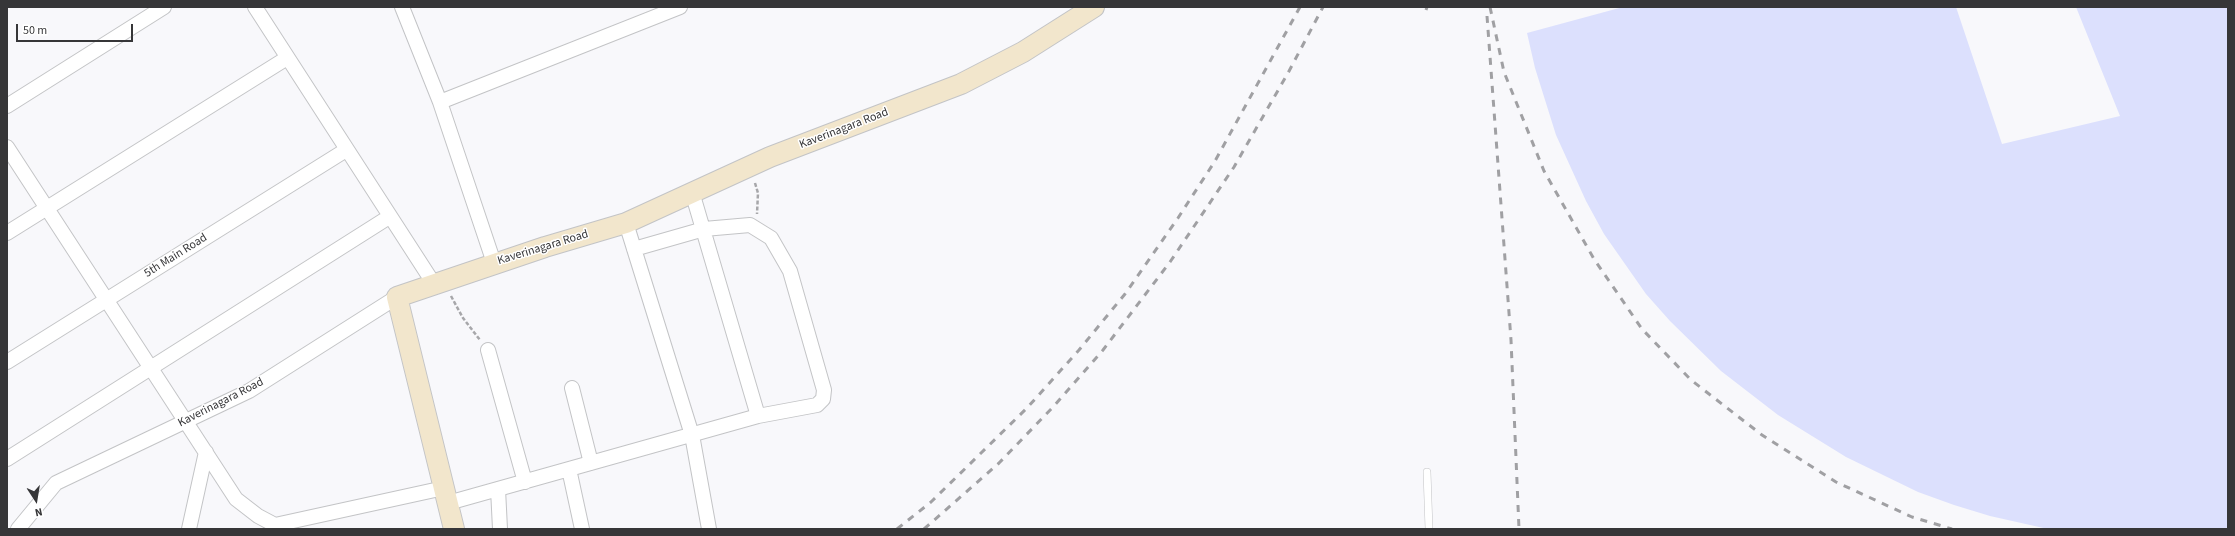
<!DOCTYPE html>
<html>
<head>
<meta charset="utf-8">
<style>
  body { margin:0 }
  #map { position:relative; width:2235px; height:536px; overflow:hidden; background:#f8f8fb; font-family:"Source Sans 3",sans-serif }
  canvas { display:block }
  .frame { position:absolute; inset:0; border:8px solid #363638; pointer-events:none }
  .north { position:absolute; left:16px; top:480px; width:40px; height:40px; -webkit-text-stroke:3px #fff; paint-order:stroke; rotate:168deg; font-size:11px; font-weight:700; line-height:16px; text-align:center; color:#363638 }
  .north::after { content:''; display:block; margin:auto; width:14px; height:18px; background:#363638; clip-path:polygon(50% 0,100% 100%,50% 72%,0 100%) }
  .scale { position:absolute; left:16px; top:24px; width:117px; height:18px; box-sizing:border-box; border:2px solid #363638; border-top:0; padding-left:5px; font-size:12px; line-height:14px; white-space:nowrap; color:#363638; -webkit-text-stroke:3px #fff; paint-order:stroke }
</style>
</head>
<body>
<div id="map">
<canvas width="2235" height="536"></canvas>
<div class="frame"></div>
<div class="north">N</div>
<div class="scale">50 m</div>
</div>
<script>
const c = document.querySelector('canvas').getContext('2d');
c.lineJoin = 'round';
function paint(path, color) {
  c.fillStyle = color;
  c.fill(path, 'evenodd');
}
function poly(rows) {
  const path = new Path2D();
  for (const r of rows) {
    path.moveTo(r[0], r[1]);
    for (let i = 2; i < r.length; i += 2) path.lineTo(r[i], r[i + 1]);
  }
  return path;
}
function trace(path, color, width, dash) {
  c.strokeStyle = color;
  c.lineWidth = width;
  c.lineCap = dash ? 'butt' : 'round';
  c.setLineDash(dash || []);
  c.stroke(path);
}
function label(font, color, halo, rows, align = 'center') {
  c.font = font + ' "Source Sans 3",sans-serif';
  c.lineWidth = 3;
  c.setLineDash([]);
  c.textBaseline = 'middle';
  c.strokeStyle = halo;
  c.fillStyle = color;
  for (const [text, x, y, turn = 0] of rows) {
    c.save();
    c.translate(x, y);
    c.rotate((+turn || 0) * Math.PI / 180);
    c.textAlign = isNaN(turn) ? turn : align;
    if (halo) c.strokeText(text, 0, 0);
    c.fillText(text, 0, 0);
    c.restore();
  }
}
paint(poly([
  [1623,7,1956,7,2002,144,2120,116,2076,7,2228,7,2228,529,2048,529,1990,516,1954,505,1918,492,1846,457,1778,415,1721,371,1670,321,1646,294,1604,234,1586,201,1556,135,1535,68,1527,33]
]), '#dce0fd');
const lane = poly([
  [1427,472,1429,529]
]);
const street = poly([
  [255,7,434,284],
  [402,7,440,102,494,263],
  [440,102,680,7],
  [7,106,164,7],
  [7,147,236,499,258,516,275,525,444,488],
  [692,192,758,416],
  [626,223,692,435,709,529],
  [7,233,287,58],
  [488,350,525,482],
  [7,362,346,150],
  [572,388,591,463],
  [7,459,389,217],
  [569,469,582,529],
  [498,489,500,529],
  [448,503,758,416,817,405,823,399,824,390,790,271,771,238,750,225,704,229,634,249],
  [18,529,56,483,249,391,397,297],
  [189,529,206,452]
]);
const secondary = poly([
  [454,529,397,297,545,247,626,223,770,157,961,84,1023,52,1094,7]
]);
trace(lane, '#c3c4c6', 8);
trace(street, '#c3c4c6', 16);
trace(secondary, '#c3c4c6', 22);
trace(poly([
  [755,183,758,193,757,214],
  [451,296,463,318,480,340]
]), '#a7a7aa', 2.5, [4, 2]);
trace(lane, '#fff', 7);
trace(street, '#fff', 14);
trace(secondary, '#f2e6cc', 20);
trace(poly([
  [1490,7,1504,72,1544,171,1594,259,1642,329,1691,380,1762,435,1836,482,1912,517,1952,529],
  [1426,10,1427,7],
  [1487,16,1511,340,1519,529],
  [897,529,931,502,1027,408,1079,350,1125,294,1178,218,1215,161,1300,7],
  [924,529,999,463,1054,406,1103,350,1170,262,1234,167,1288,73,1323,7]
]), '#a0a0a3', 3, [7, 7]);
label('12px', '#363638', '#fff', [
  ["Kaverinagara Road",844,129,-21],
  ["Kaverinagara Road",543,248,-17],
  ["5th Main Road",176,256,-32],
  ["Kaverinagara Road",221,403,-27]
]);
</script>
</body>
</html>
